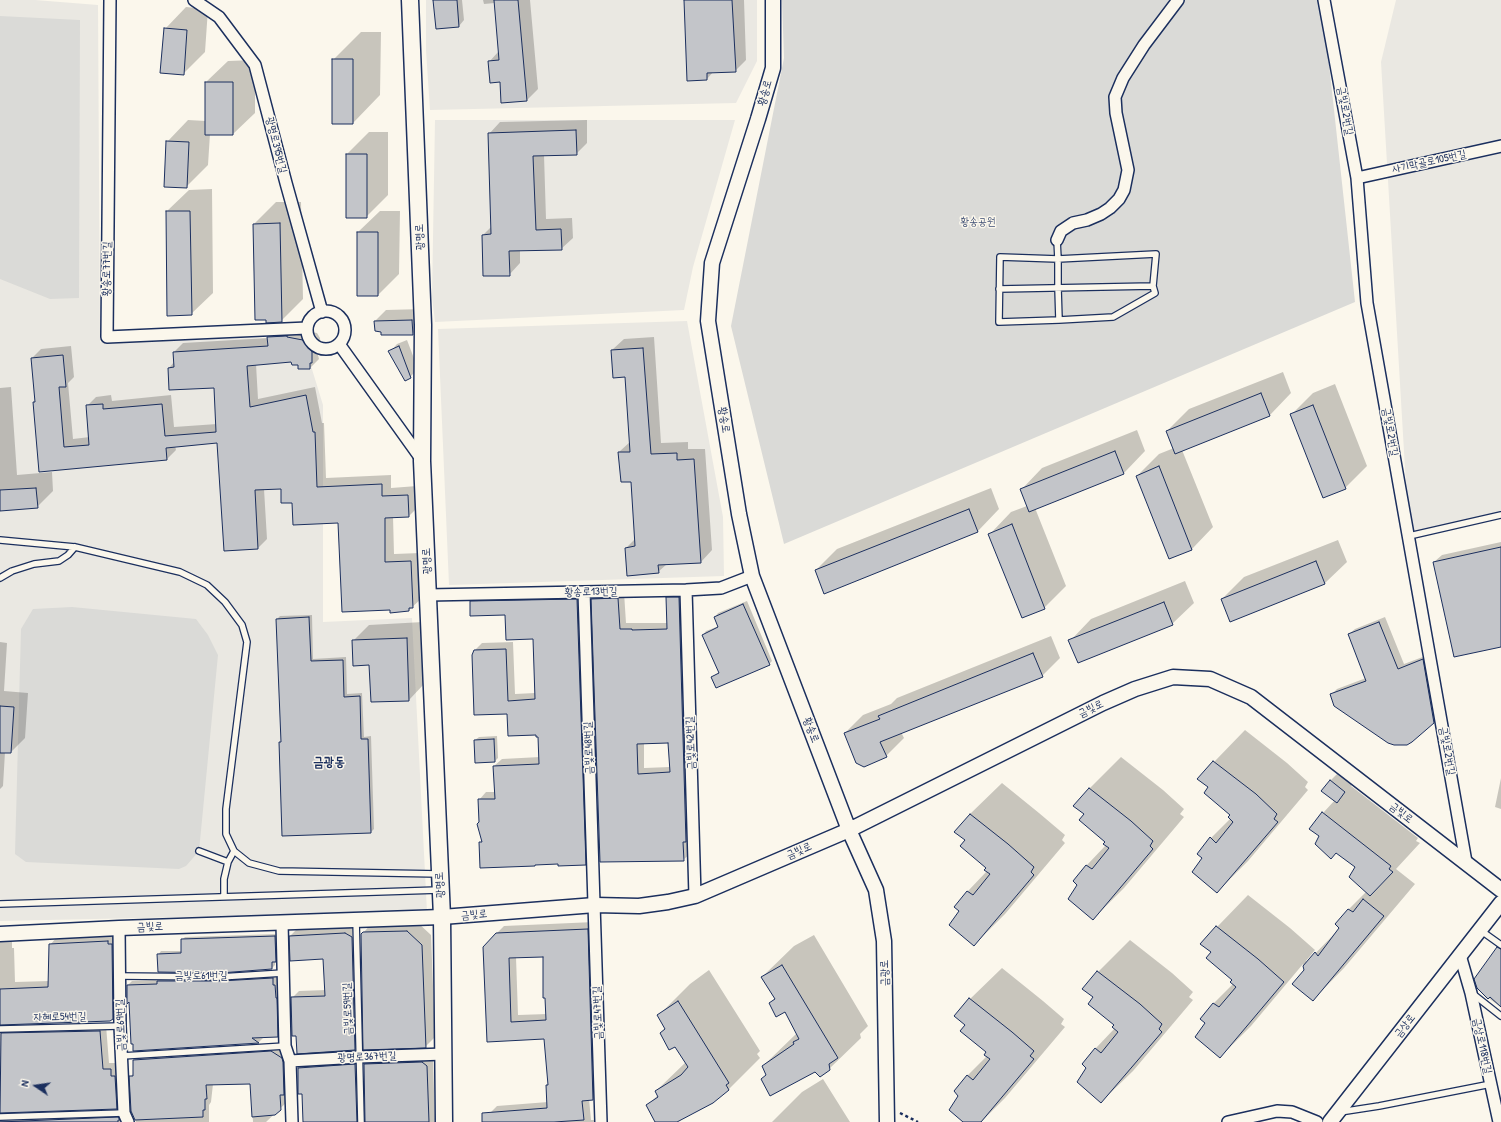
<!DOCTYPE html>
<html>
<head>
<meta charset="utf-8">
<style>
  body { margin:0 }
  #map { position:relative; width:1501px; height:1122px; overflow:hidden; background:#fbf7ec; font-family:"Patrick Hand",sans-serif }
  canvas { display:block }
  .north { position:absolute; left:16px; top:1066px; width:40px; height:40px; -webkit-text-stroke:3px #fbf7ec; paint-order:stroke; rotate:283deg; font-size:11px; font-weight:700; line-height:16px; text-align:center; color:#1b2f5e }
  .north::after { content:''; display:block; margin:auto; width:14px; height:18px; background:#1b2f5e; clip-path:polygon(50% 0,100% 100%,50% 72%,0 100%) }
</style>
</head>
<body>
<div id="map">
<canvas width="1501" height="1122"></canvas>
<div class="north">N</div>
</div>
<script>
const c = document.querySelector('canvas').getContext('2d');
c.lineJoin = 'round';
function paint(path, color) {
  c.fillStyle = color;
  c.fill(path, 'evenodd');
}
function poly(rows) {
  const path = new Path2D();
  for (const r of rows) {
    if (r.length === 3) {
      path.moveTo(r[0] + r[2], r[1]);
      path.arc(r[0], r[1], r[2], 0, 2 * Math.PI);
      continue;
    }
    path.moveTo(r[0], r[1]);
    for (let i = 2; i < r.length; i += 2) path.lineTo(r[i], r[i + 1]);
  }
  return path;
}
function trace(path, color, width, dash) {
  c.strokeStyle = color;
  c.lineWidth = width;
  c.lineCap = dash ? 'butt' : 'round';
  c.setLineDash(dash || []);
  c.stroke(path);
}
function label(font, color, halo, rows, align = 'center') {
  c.font = font + ' "Patrick Hand","Poor Story",sans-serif';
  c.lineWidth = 3;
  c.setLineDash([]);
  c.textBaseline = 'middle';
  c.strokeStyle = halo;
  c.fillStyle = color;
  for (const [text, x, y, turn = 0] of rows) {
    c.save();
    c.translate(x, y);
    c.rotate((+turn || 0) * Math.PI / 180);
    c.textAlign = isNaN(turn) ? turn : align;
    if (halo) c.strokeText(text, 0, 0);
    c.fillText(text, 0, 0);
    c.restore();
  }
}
paint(poly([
  [0,0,35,0,98,5,100,342,154,339,282,338,303,340,323,405,323,622,412,618,427,912,0,921],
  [426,0,757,0,757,61,736,103,430,110,426,50],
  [1396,0,1501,0,1501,515,1409,536,1381,62],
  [435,120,735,120,693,267,684,310,435,322,432,297],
  [687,321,723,517,724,576,449,585,438,329]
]), '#eae8e2');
paint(poly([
  [782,0,1322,0,1355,302,784,544,731,326,784,58],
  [0,16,80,20,79,298,50,299,0,279],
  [72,607,196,619,208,635,218,655,199,851,186,866,179,869,26,862,15,854,21,629,33,609]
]), '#dadad7');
paint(poly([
  [434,0,462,0,464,20,459,26],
  [483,0,530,0,538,89,527,100,500,81,489,62,499,51,495,3,484,4],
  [685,0,744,0,746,60,735,71,713,72,707,79,688,79],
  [186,7,208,9,205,52,183,74,165,29],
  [361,32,381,32,380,95,353,123,333,60],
  [255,60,255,113,233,134,210,134,208,165,186,187,167,142,188,120,206,121,206,82,228,61],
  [587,120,587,143,576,154,544,155,546,219,572,218,573,238,561,249,520,250,520,263,509,275,483,235,492,226,489,134,500,122],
  [369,132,388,132,388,195,366,217,347,154],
  [212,189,213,293,191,314,167,211,189,190],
  [276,202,301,202,303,299,281,321,254,224],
  [380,211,400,211,399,274,378,295,358,232],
  [423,309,424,323,412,334,375,321,386,310],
  [277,328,295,329,317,333,320,338,321,353,318,355,319,359,310,368,292,360,256,364,258,399,315,387,322,423,324,423,326,478,391,475,391,488,417,486,418,507,409,516,393,516,394,554,420,553,422,598,409,610,391,609,339,522,292,502,282,488,264,489,267,539,258,548,218,442,175,446,176,450,167,459,40,471,34,403,36,401,32,358,41,349,71,346,74,377,68,383,73,439,90,437,87,406,96,397,111,395,112,401,171,395,174,427,217,424,215,387,169,368,174,362,174,352,183,343,268,338],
  [654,337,661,443,688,442,688,449,705,449,712,550,701,562,667,564,658,572,626,548,636,538,632,481,619,452,631,441,626,376,612,350,624,339],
  [407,340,418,369,410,377,390,352,397,344],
  [1283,372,1291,393,1270,415,1182,450,1213,527,1192,549,1169,558,1137,476,1159,454,1174,448,1167,431,1189,409],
  [1335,384,1367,466,1345,488,1291,415,1313,393],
  [11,387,17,475,52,472,53,491,37,507,0,510,0,388],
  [1137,430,1145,451,1124,473,1035,508,1066,586,1044,608,990,534,1011,512,1027,506,1021,490,1042,468],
  [991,488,999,509,978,531,824,592,816,570,837,549],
  [1338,540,1347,562,1325,583,1230,621,1222,599,1244,577],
  [1501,542,1501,646,1434,562,1442,555],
  [1185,581,1194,603,1172,624,1070,641,1091,619],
  [674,591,685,591,690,854,683,860,645,861,592,599,599,593,624,592,626,623,668,623,667,598],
  [669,742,670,767,644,768,644,743],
  [584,592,593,857,585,864,559,863,536,864,535,865,480,843,483,840,479,800,486,792,495,792,494,766,502,759,540,757,539,736,508,713,475,650,482,643,513,642,515,694,535,693,534,638,506,614,471,602,478,594],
  [747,601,772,661,769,664,712,677,719,672,703,635,706,631,719,626,715,617,718,613],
  [312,615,313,659,346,657,347,694,362,693,364,737,371,736,374,829,371,832,280,743,282,741,277,619,280,616],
  [1385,617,1404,664,1428,655,1439,716,1434,722,1331,695,1337,689,1366,678,1349,634,1355,629],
  [423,622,425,683,409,700,372,701,370,664,353,641,369,625],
  [1051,636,1060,658,1042,676,901,732,904,738,886,756,845,733,863,715,891,704,897,698],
  [0,642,7,643,4,691,28,693,25,738,11,752,5,752,3,786,0,789],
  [1245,730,1287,763,1308,782,1305,787,1308,790,1248,861,1217,892,1203,858,1211,838,1231,818,1231,815,1210,787,1214,762],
  [497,736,498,758,495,761,475,740,479,737],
  [1121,757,1163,790,1184,809,1180,814,1184,817,1124,888,1093,919,1079,885,1074,881,1087,865,1106,845,1107,841,1085,814,1089,789],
  [1341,770,1355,780,1351,786,1418,838,1416,841,1420,843,1396,869,1415,884,1344,968,1313,1000,1303,964,1251,1026,1220,1057,1206,1023,1202,1019,1214,1003,1234,983,1234,979,1213,952,1217,927,1248,895,1290,928,1315,950,1306,961,1307,962,1340,928,1337,924,1349,909,1367,891,1356,867,1320,835,1323,813,1335,800,1330,781],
  [1501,778,1501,809,1495,807],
  [1002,783,1039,813,1065,835,1062,840,1065,843,1005,914,974,945,960,911,955,907,968,891,987,871,988,868,966,840,970,814],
  [373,922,417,922,431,935,435,1037,425,1047,364,932],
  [594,922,600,1092,593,1099,589,1099,591,1120,602,1120,602,1122,490,1122,490,1113,497,1106,548,1102,547,1085,549,1083,545,1038,488,1041,497,933,504,926],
  [544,956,547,1014,518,1015,516,957],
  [353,927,359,929,362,1042,355,1049,292,998,299,991,326,990,324,958,290,936,297,929],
  [278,934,279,957,275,961,275,965,272,968,158,955,161,951,182,951,182,940,185,937],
  [114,935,119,1011,110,1020,3,1024,4,1026,106,1025,109,1063,117,1063,123,1101,116,1108,0,1112,7,1115,125,1111,130,1121,135,1122,0,1122,0,940,12,939,12,948,14,948,15,982,49,981,50,945,56,938],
  [814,935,868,1026,860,1034,861,1038,829,1069,762,1079,767,1074,763,1066,797,1033,785,1011,770,1003,775,998,762,977,794,946],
  [1130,940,1172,973,1193,992,1189,997,1193,1000,1133,1071,1101,1102,1088,1068,1083,1064,1096,1048,1115,1028,1116,1024,1094,997,1084,989,1098,972],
  [1501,944,1501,1007,1491,1000,1478,988,1497,948],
  [1002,968,1043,1001,1064,1019,1061,1024,1065,1027,1005,1098,981,1122,965,1122,959,1096,967,1076,987,1056,987,1052,966,1025,970,999],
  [709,970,760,1051,757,1054,760,1058,729,1089,675,1122,656,1122,647,1106,658,1095,656,1091,686,1062,675,1045,661,1033,665,1028,659,1015,690,984],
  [277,974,277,981,279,981,282,1031,277,1036,261,1037,263,1038,259,1042,134,1050,130,999,128,985,132,981,160,980,162,977],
  [278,1045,288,1052,287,1102,266,1122,253,1122,251,1083,213,1084,211,1102,209,1105,209,1122,136,1122,132,1111,130,1077,134,1073,134,1060,140,1053],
  [362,1058,363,1099,365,1099,365,1064,371,1058,433,1060,435,1122,365,1122,365,1116,359,1122,304,1122,303,1093,299,1068,306,1061],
  [823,1079,850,1122,772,1122,802,1092]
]), '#0003');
const building = poly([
  [433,0,457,0,459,27,436,29,433,0],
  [494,0,518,0,527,101,501,103,500,82,490,83,488,61,499,60,494,0],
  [684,0,732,0,736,72,707,73,707,80,687,81,684,0],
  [164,28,187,30,184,75,160,73,164,28],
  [332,59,353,59,353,124,332,124,332,59],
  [205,82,233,82,233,135,205,135,205,82],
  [576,130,577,155,533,156,536,230,561,229,562,250,509,251,510,276,483,276,482,235,491,234,488,133,576,130],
  [166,141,189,142,187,188,164,187,166,141],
  [346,154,367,154,367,218,346,218,346,154],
  [166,211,190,211,192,315,167,316,166,211],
  [280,223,282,322,266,323,266,320,255,320,253,224,280,223],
  [357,232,378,232,378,296,357,296,357,232],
  [412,320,413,335,381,335,381,332,375,331,374,321,412,320],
  [287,336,287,337,308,341,312,347,312,363,310,363,310,369,298,369,298,365,292,365,291,362,247,366,250,407,306,395,313,432,315,432,317,487,382,484,382,496,408,495,409,517,385,518,385,562,411,561,413,608,409,608,409,611,390,613,390,610,342,612,338,523,293,525,292,503,281,503,281,489,255,490,258,549,224,551,217,443,166,448,167,460,39,472,33,402,35,402,31,358,63,355,66,387,59,387,64,447,89,445,86,405,103,404,103,409,162,404,165,436,216,432,214,388,169,390,168,368,174,367,173,352,268,346,267,337,287,336],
  [399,346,411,378,405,381,388,351,399,346],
  [643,348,651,454,677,453,677,460,694,459,701,563,658,565,659,573,627,576,625,548,635,546,631,482,621,482,618,452,630,452,625,377,613,378,611,350,643,348],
  [1261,393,1270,416,1175,454,1166,431,1261,393],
  [1313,405,1346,489,1323,498,1290,414,1313,405],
  [1115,451,1124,474,1029,512,1020,489,1115,451],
  [1159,466,1192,550,1169,559,1136,476,1159,466],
  [36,488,38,508,0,511,0,490,36,488],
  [969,509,978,532,824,594,815,570,969,509],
  [1012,524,1045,609,1022,618,988,534,1012,524],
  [1501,547,1501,647,1454,657,1433,562,1501,547],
  [1316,561,1325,584,1230,622,1221,599,1316,561],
  [666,597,679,597,686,842,683,842,684,861,600,862,591,599,618,598,620,629,632,629,632,630,667,629,666,597],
  [668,743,670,772,638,774,637,744,668,743],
  [577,599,586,865,558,866,558,864,535,865,535,866,480,868,479,842,482,842,477,824,479,822,478,799,495,799,493,766,539,764,538,737,536,737,536,735,508,736,507,714,474,715,472,655,474,650,506,649,508,701,535,699,533,639,506,640,505,615,470,616,470,601,577,599],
  [1164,602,1173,625,1078,663,1068,640,1164,602],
  [743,604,770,665,716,688,711,677,719,673,702,635,718,627,714,617,743,604],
  [309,617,311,661,343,660,344,697,360,696,361,739,368,739,371,833,282,836,279,742,281,742,276,619,309,617],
  [1379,622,1398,669,1423,659,1434,723,1412,742,1407,745,1394,745,1388,743,1334,706,1330,694,1366,681,1348,634,1379,622],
  [407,638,409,701,371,702,369,665,353,666,352,640,407,638],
  [1033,653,1043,677,880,742,887,757,864,767,856,763,844,733,880,719,878,716,1033,653],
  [0,706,14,707,11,753,0,753,0,706],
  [494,739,495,762,475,763,474,740,494,739],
  [1213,761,1256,794,1277,814,1274,819,1278,822,1217,893,1192,872,1202,858,1197,854,1210,837,1216,843,1233,822,1228,817,1230,815,1204,793,1208,787,1197,779,1213,761],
  [1330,780,1345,792,1337,803,1321,791,1330,780],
  [1089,788,1131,821,1153,841,1150,846,1153,849,1093,920,1068,899,1077,885,1073,881,1086,865,1092,869,1109,848,1103,844,1105,842,1079,820,1084,814,1073,806,1089,788],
  [1322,812,1391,866,1389,869,1393,872,1370,896,1349,877,1355,867,1336,853,1331,859,1315,844,1319,836,1309,829,1322,812],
  [970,814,1008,844,1034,867,1031,872,1034,875,974,946,949,925,959,911,954,907,967,891,973,895,990,874,984,870,986,868,960,846,965,840,954,832,970,814],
  [1363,899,1384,916,1313,1001,1292,984,1304,970,1303,966,1315,952,1318,956,1339,928,1335,924,1348,909,1353,912,1363,899],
  [1216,926,1258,959,1284,982,1220,1058,1195,1037,1205,1023,1200,1019,1213,1003,1219,1007,1236,987,1230,982,1232,980,1206,958,1211,952,1200,944,1216,926],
  [588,929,593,1100,582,1101,584,1120,554,1122,482,1122,482,1113,547,1108,546,1085,548,1085,544,1039,487,1042,483,947,496,933,588,929],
  [543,957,543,998,545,998,546,1020,511,1022,509,958,543,957],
  [407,931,422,945,426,1048,363,1050,361,934,363,932,407,931],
  [345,933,352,937,355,1050,297,1054,296,1036,292,1036,291,997,325,996,323,959,290,961,289,936,345,933],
  [275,936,276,962,272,962,272,969,220,973,158,972,157,954,181,953,181,939,275,936],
  [108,941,108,944,112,944,113,1019,110,1021,0,1025,0,989,48,987,49,944,108,941],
  [1497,947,1501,949,1501,1007,1490,997,1488,999,1477,988,1474,979,1497,947],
  [782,965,838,1058,829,1064,830,1070,820,1077,815,1072,770,1096,761,1079,766,1075,762,1066,794,1044,793,1042,799,1039,785,1012,776,1017,769,1003,775,999,761,977,782,965],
  [1097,971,1140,1004,1162,1024,1159,1029,1162,1032,1101,1103,1077,1082,1086,1068,1082,1064,1095,1048,1101,1053,1118,1032,1112,1027,1114,1025,1088,1004,1093,997,1082,989,1097,971],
  [273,978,273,985,275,985,276,998,277,998,278,1037,252,1038,259,1043,133,1051,133,1044,131,1044,129,1002,127,1004,127,985,157,984,157,981,220,981,273,978],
  [969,998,1012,1032,1034,1051,1030,1056,1034,1059,981,1122,963,1122,949,1110,958,1096,954,1091,967,1075,973,1080,990,1059,984,1055,986,1052,960,1031,965,1025,954,1016,969,998],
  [678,1001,729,1083,726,1085,729,1090,713,1103,677,1122,655,1122,646,1105,658,1097,655,1091,681,1075,688,1067,675,1047,669,1050,660,1033,665,1029,657,1015,678,1001],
  [100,1031,103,1069,111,1069,111,1076,115,1076,117,1109,0,1113,1,1033,100,1031],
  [271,1051,282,1058,283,1062,284,1095,280,1095,281,1110,275,1115,252,1117,250,1084,206,1085,207,1099,205,1099,205,1110,203,1110,203,1117,135,1120,131,1111,129,1076,133,1076,133,1060,271,1051],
  [422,1062,427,1066,429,1122,365,1122,364,1064,422,1062],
  [355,1064,357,1122,303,1122,302,1094,298,1094,298,1068,355,1064],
  [118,1117,120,1120,118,1120,118,1122,0,1122,118,1117]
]);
paint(building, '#c3c5c9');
trace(building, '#1b2f5e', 1);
const service = poly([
  [1057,240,1058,259,1058,288,1059,320,999,322,1000,257,1058,259,1156,254,1153,286,1155,293,1113,317,1059,320],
  [999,289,1153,286],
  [1409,536,1501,515],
  [0,540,75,547,180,572,207,585,225,602,242,625,247,642,226,809,226,834,234,851,249,863,279,871,440,874],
  [0,578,12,571,34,564,59,561,68,555,75,547],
  [199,851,228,862],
  [224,897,224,879,228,862,234,851],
  [0,904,439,890],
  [356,919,361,1122],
  [1480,930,1501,945],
  [119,976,220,977,283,973],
  [1473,994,1501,1016],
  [0,1029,120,1026],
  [122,1056,285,1046],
  [1340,1112,1379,1106,1491,1084],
  [0,1117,124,1113]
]);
const minor = poly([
  [110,0,107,337,307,328],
  [194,0,219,17,255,65,286,183,322,312],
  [1324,0,1357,178,1367,303,1466,862],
  [1357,178,1501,146],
  [1057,240,1061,231,1073,223,1087,220,1101,214,1110,208,1119,199,1124,190,1128,170,1116,113,1115,97,1123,78,1144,45,1178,0],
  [326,330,19],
  [339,344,422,460],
  [686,590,695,896],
  [584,592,601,1122],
  [428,595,686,590,721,588,752,576],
  [282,923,285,1046,290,1061,292,1122],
  [119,928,120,1026,124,1113,128,1122],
  [1460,955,1471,993,1499,1122],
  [290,1061,359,1057,444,1054],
  [1228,1122,1277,1111,1292,1112,1317,1122]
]);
const tertiary = poly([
  [773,0,773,68,758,119,712,263,708,321,739,514,752,576,849,830,876,890,884,941,887,1122],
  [0,934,119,928,442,917,595,905,639,906,668,902,695,896,849,830,1103,703,1135,689,1173,677,1210,679,1251,697,1501,890],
  [1330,1122,1501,903]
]);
const secondary = poly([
  [410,0,423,325,422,461,442,917,444,1122]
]);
trace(service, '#1b2f5e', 8);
trace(minor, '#1b2f5e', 14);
trace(tertiary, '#1b2f5e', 17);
trace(secondary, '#1b2f5e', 19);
trace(poly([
  [900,1113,918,1122]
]), '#1b2f5e', 2.5, [3, 3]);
trace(service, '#fbf7ec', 5.5);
trace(minor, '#fbf7ec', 11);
trace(tertiary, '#fbf7ec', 14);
trace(secondary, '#fbf7ec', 16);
label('11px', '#1b2f5e', '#fbf7ec', [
  ["황송로",765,93,-74],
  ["금빛로2번길",1345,111,80],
  ["광명로395번길",276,145,76],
  ["사기막골로105번길",1429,162,-12],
  ["광명로",420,237,-92],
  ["황송로77번길",107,269,-89],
  ["황송로",724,420,81],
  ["금빛로2번길",1390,432,80],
  ["광명로",427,561,-92],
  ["황송로13번길",591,592,-1],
  ["금빛로",1091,709,-26],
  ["황송로",811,730,69],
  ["금빛로42번길",691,743,-92],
  ["금빛로48번길",589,748,-92],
  ["금빛로2번길",1447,751,80],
  ["금빛로",1401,813,38],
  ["금빛로",799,851,-23],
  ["광명로",440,885,-93],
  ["금빛로",474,915,-5],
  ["금빛로",150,927,-2],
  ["금광로",885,973,-91],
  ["금빛로61번길",201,976],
  ["금빛로59번길",348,1009,-92],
  ["금빛로47번길",598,1013,-92],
  ["자혜로54번길",60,1017,-1],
  ["금빛로69번길",121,1025,-92],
  ["금상로",1405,1026,-52],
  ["금상로118번길",1482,1046,78],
  ["광명로367번길",367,1057,-2]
]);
label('11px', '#415176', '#fbf7ec', [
  ["황송공원",978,222]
]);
label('bold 13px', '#1b2f5e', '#fbf7ec', [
  ["금광동",329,763]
]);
</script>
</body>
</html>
